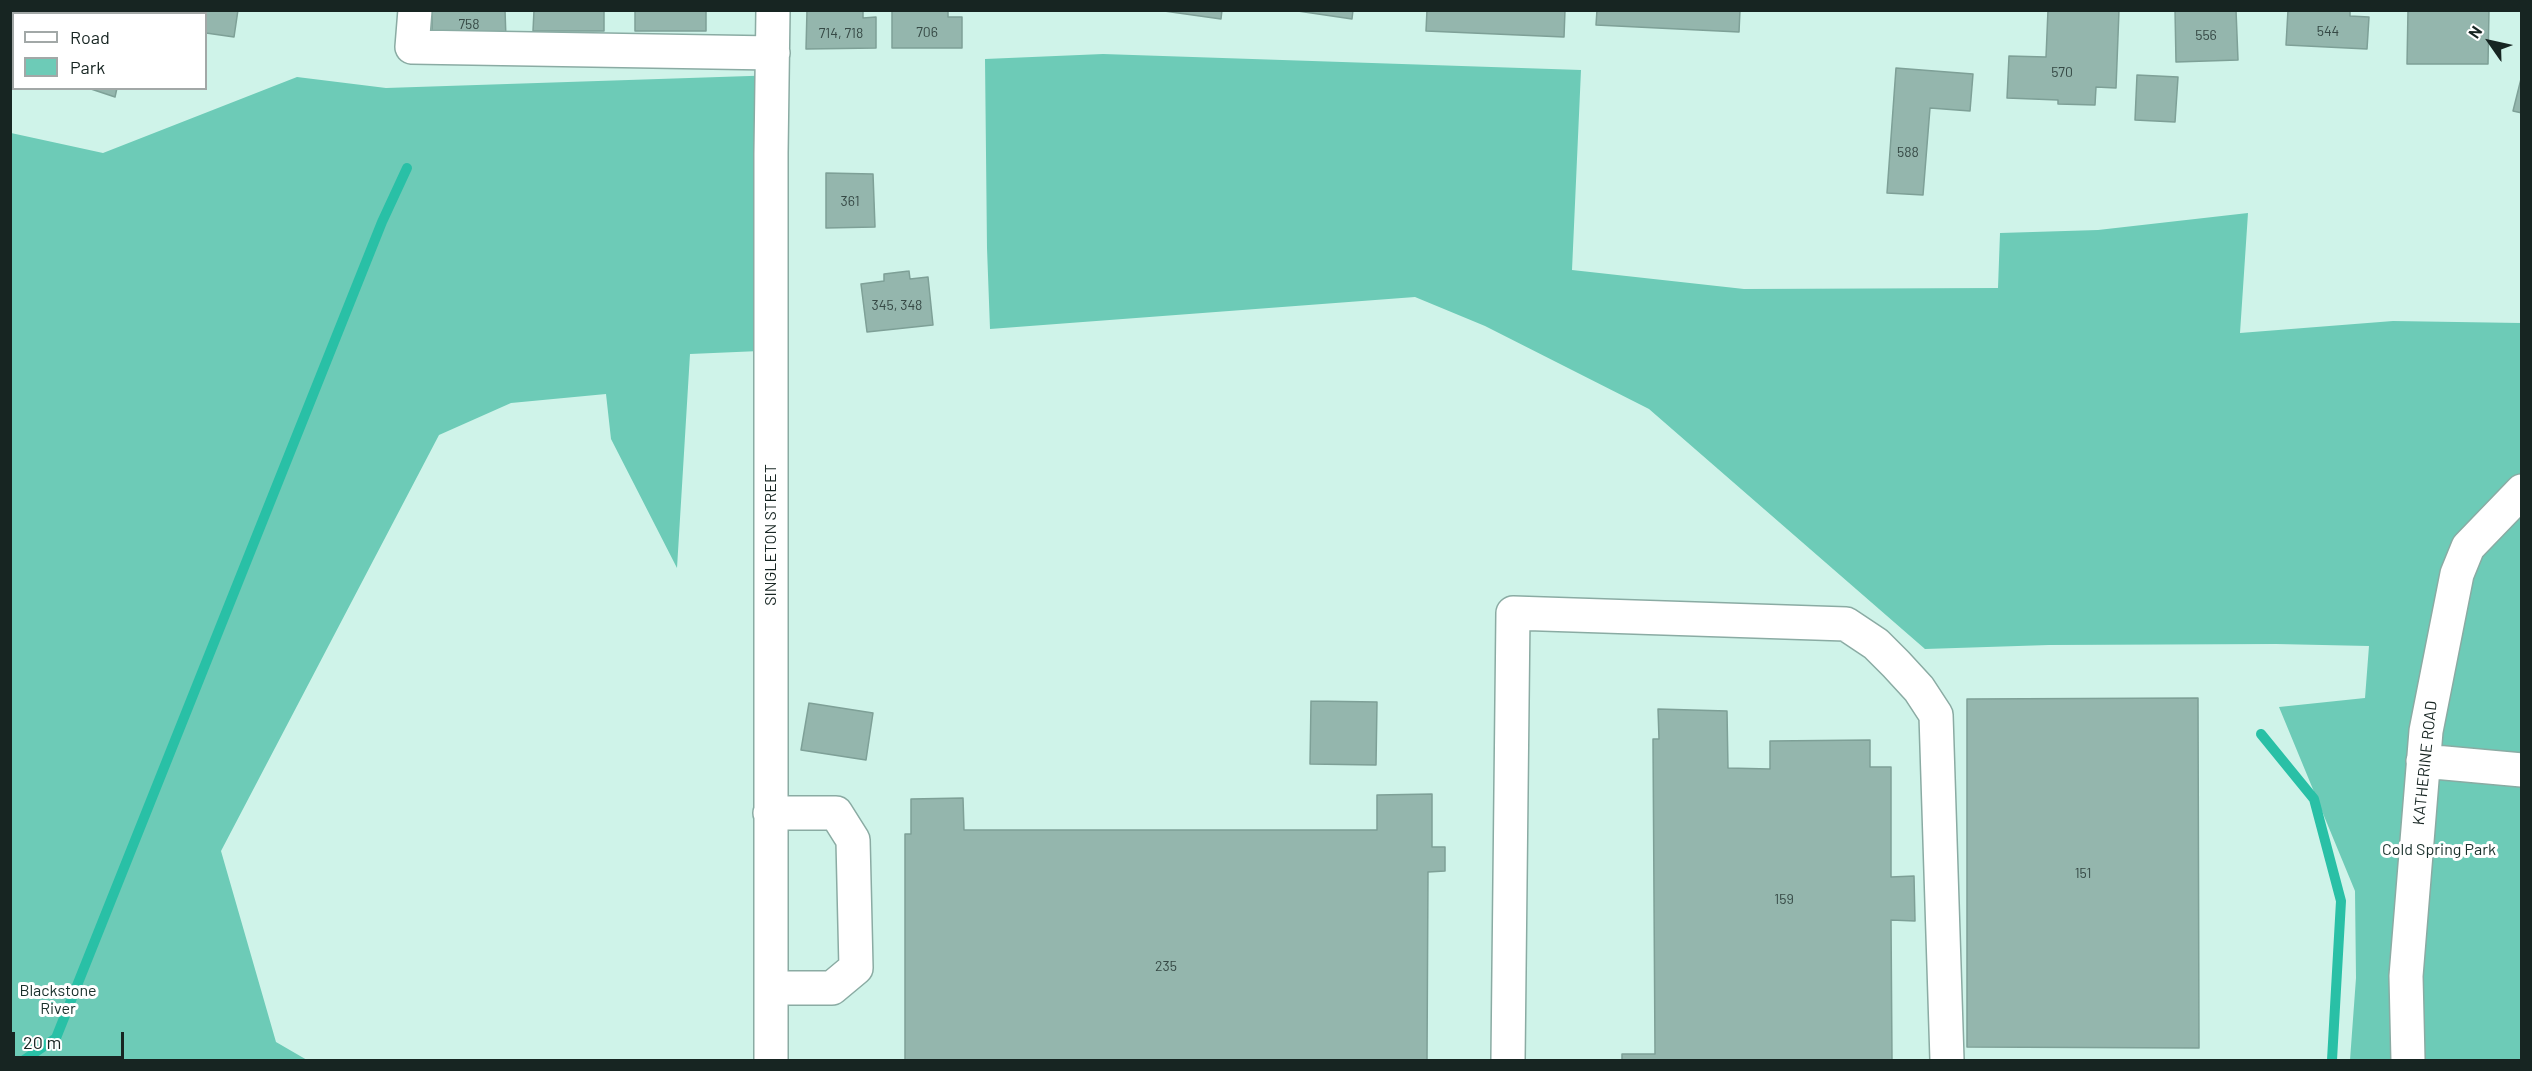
<!DOCTYPE html>
<html>
<head>
<meta charset="utf-8">
<style>
  body { margin:0 }
  #map { position:relative; width:2532px; height:1071px; overflow:hidden; background:#cff3e9; font-family:Barlow,sans-serif }
  canvas { display:block }
  .frame { position:absolute; inset:0; border:12px solid #172522; pointer-events:none }
  .legend { position:absolute; left:12px; top:12px; width:195px; height:78px; box-sizing:border-box; background:#fff; border:2px solid #a2a8a7; margin:0; padding:8px 10px; list-style:none; font-size:18px; color:#172522 }
  .legend li { display:flex; align-items:center; gap:12px; height:30px }
  .legend b { width:30px; border:2px solid #a2a8a7 }
  .north { position:absolute; left:2460px; top:12px; width:60px; height:60px; -webkit-text-stroke:4px #fff; paint-order:stroke; rotate:304deg; font-size:16px; font-weight:700; line-height:24px; text-align:center; color:#172522 }
  .north::after { content:''; display:block; margin:auto; width:21px; height:27px; background:#172522; clip-path:polygon(50% 0,100% 100%,50% 72%,0 100%) }
  .scale { position:absolute; left:12px; top:1032px; width:112px; height:27px; box-sizing:border-box; border:3px solid #172522; border-top:0; padding-left:8px; font-size:18px; line-height:21px; white-space:nowrap; color:#172522; -webkit-text-stroke:4px #fff; paint-order:stroke }
</style>
</head>
<body>
<div id="map">
<canvas width="2532" height="1071"></canvas>
<div class="frame"></div>
<ul class="legend">
<li><b style="height:8px;background:#fff"></b>Road</li>
<li><b style="height:16px;background:#6dcbb7"></b>Park</li>
</ul>
<div class="north">N</div>
<div class="scale">20 m</div>
</div>
<script>
const c = document.querySelector('canvas').getContext('2d');
c.lineJoin = 'round';
function paint(path, color) {
  c.fillStyle = color;
  c.fill(path, 'evenodd');
}
function poly(rows) {
  const path = new Path2D();
  for (const r of rows) {
    path.moveTo(r[0], r[1]);
    for (let i = 2; i < r.length; i += 2) path.lineTo(r[i], r[i + 1]);
  }
  return path;
}
function trace(path, color, width, dash) {
  c.strokeStyle = color;
  c.lineWidth = width;
  c.lineCap = dash ? 'butt' : 'round';
  c.setLineDash(dash || []);
  c.stroke(path);
}
function label(font, color, halo, rows, align = 'center') {
  c.font = font + ' Barlow,sans-serif';
  c.lineWidth = 6;
  c.setLineDash([]);
  c.textBaseline = 'middle';
  c.strokeStyle = halo;
  c.fillStyle = color;
  for (const [text, x, y, turn = 0] of rows) {
    c.save();
    c.translate(x, y);
    c.rotate((+turn || 0) * Math.PI / 180);
    c.textAlign = isNaN(turn) ? turn : align;
    if (halo) c.strokeText(text, 0, 0);
    c.fillText(text, 0, 0);
    c.restore();
  }
}
paint(poly([
  [1103,54,1581,70,1572,270,1744,289,1998,288,2000,233,2098,230,2248,213,2240,333,2393,321,2521,323,2521,1060,2350,1060,2356,978,2355,891,2279,707,2365,698,2369,646,2276,644,2049,645,1925,649,1649,409,1485,326,1415,297,990,329,987,248,985,59],
  [780,75,783,350,690,354,677,568,611,439,606,394,511,403,439,435,221,851,276,1042,307,1060,11,1060,11,133,103,153,297,77,386,88]
]), '#6dcbb7');
trace(poly([
  [2261,734,2314,799,2341,901,2332,1060],
  [24,1060,56,1038,382,222,407,168]
]), '#29c0a6', 10);
const building = poly([
  [167,10,238,10,234,37,206,33,206,14,166,14,167,10],
  [432,10,505,10,506,39,432,38,432,10],
  [534,10,604,10,604,31,533,31,534,10],
  [635,10,706,10,706,31,635,31,635,10],
  [807,10,863,10,863,18,876,17,876,48,806,49,807,10],
  [892,10,948,10,948,17,962,17,962,48,892,48,892,10],
  [1157,10,1222,10,1221,19,1157,10],
  [1291,10,1353,10,1352,19,1291,10],
  [1427,10,1565,10,1564,37,1426,31,1427,10],
  [1597,10,1740,10,1739,32,1596,25,1597,10],
  [2048,10,2119,10,2116,88,2096,87,2095,105,2058,104,2058,100,2007,98,2009,56,2046,57,2048,10],
  [2175,10,2236,10,2238,60,2176,62,2175,10],
  [2288,10,2350,10,2350,16,2369,17,2367,49,2286,45,2288,10],
  [2408,10,2489,10,2488,64,2407,64,2408,10],
  [1896,68,1973,74,1970,111,1930,108,1923,195,1887,193,1896,68],
  [2137,75,2178,77,2175,122,2135,120,2137,75],
  [2522,75,2522,113,2513,111,2522,75],
  [88,88,117,88,115,97,88,88],
  [826,173,873,174,875,227,826,228,826,173],
  [909,271,910,279,928,277,933,325,867,332,861,284,884,281,884,274,909,271],
  [2198,698,2199,1048,1967,1047,1967,699,2198,698],
  [1311,701,1377,702,1376,765,1310,764,1311,701],
  [809,703,873,713,866,760,801,750,809,703],
  [1658,709,1727,711,1728,768,1770,769,1770,741,1870,740,1870,767,1891,767,1891,877,1914,876,1915,921,1891,920,1892,1060,1622,1060,1622,1054,1655,1054,1653,739,1659,739,1658,709],
  [1432,794,1432,847,1445,847,1445,871,1428,872,1427,1060,905,1060,905,834,911,834,911,799,963,798,964,830,1377,830,1377,795,1432,794]
]);
paint(building, '#94b6ad');
trace(building, '#7ea097', 1.5);
const minor = poly([
  [415,10,412,47,773,53],
  [2423,761,2522,770],
  [770,813,836,813,853,840,856,968,832,988,771,988],
  [771,1060,771,153,773,10],
  [1508,1060,1513,613,1846,624,1876,644,1896,664,1919,689,1936,715,1947,1060],
  [2408,1060,2406,976,2426,731,2457,574,2468,547,2522,491]
]);
trace(minor, '#8aaba3', 36);
trace(minor, '#fff', 33);
label('14px', '#364945', null, [
  ["758",469,24],
  ["544",2328,31],
  ["706",927,32],
  ["714, 718",841,33],
  ["556",2206,35],
  ["570",2062,72],
  ["588",1908,152],
  ["361",850,201],
  ["345, 348",897,305],
  ["151",2083,873],
  ["159",1784,899],
  ["235",1166,966]
]);
label('16px', '#172522', '#fff', [
  ["SINGLETON STREET",771,535,-90],
  ["KATHERINE ROAD",2425,763,-84]
]);
label('16px', '#19302b', '#fff', [
  ["Cold Spring Park",2439,850],
  ["Blackstone",58,991],
  ["River",58,1009]
]);
</script>
</body>
</html>
